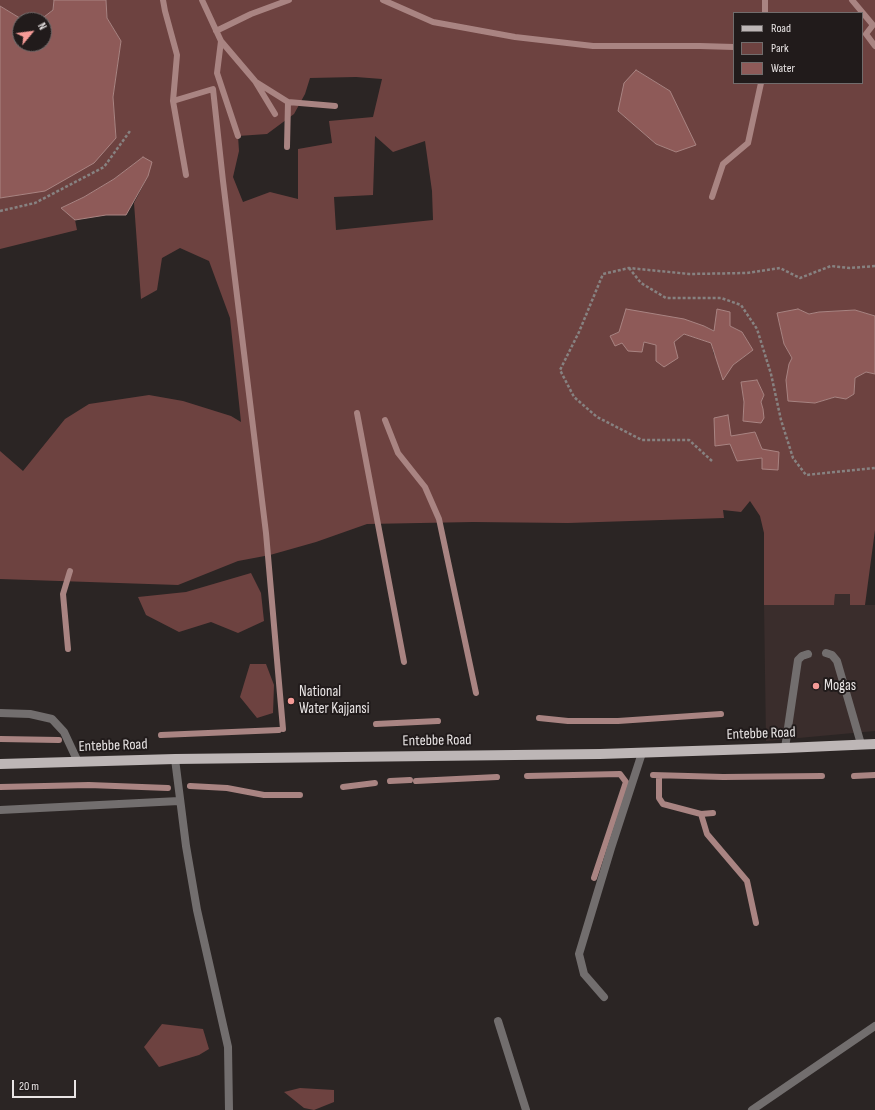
<!DOCTYPE html>
<html>
<head>
<meta charset="utf-8">
<style>
  body { margin:0 }
  #map { position:relative; width:875px; height:1110px; overflow:hidden; background:#2b2524; font-family:"Sofia Sans Condensed",sans-serif }
  canvas { display:block }
  .legend { position:absolute; left:733px; top:12px; width:130px; height:72px; box-sizing:border-box; background:#211b1b; border:1px solid #716c6c; margin:0; padding:5px 7px; list-style:none; font-size:12px; color:#e9e5e5 }
  .legend li { display:flex; align-items:center; gap:8px; height:20px }
  .legend b { width:20px; border:1px solid #716c6c }
  .north { position:absolute; left:12px; top:12px; width:40px; height:40px; box-sizing:border-box; background:#211b1b; border:1px solid #716c6c; border-radius:50%; rotate:61deg; font-size:11px; font-weight:700; line-height:16px; text-align:center; color:#e9e5e5 }
  .north::after { content:''; display:block; margin:auto; width:14px; height:18px; background:#f59b97; clip-path:polygon(50% 0,100% 100%,50% 72%,0 100%) }
  .scale { position:absolute; left:12px; top:1080px; width:64px; height:18px; box-sizing:border-box; border:2px solid #e9e5e5; border-top:0; padding-left:5px; font-size:12px; line-height:14px; white-space:nowrap; color:#e9e5e5; -webkit-text-stroke:3px #211b1b; paint-order:stroke }
</style>
</head>
<body>
<div id="map">
<canvas width="875" height="1110"></canvas>
<ul class="legend">
<li><b style="height:5px;background:#bdb6b6"></b>Road</li>
<li><b style="height:11px;background:#6d4240"></b>Park</li>
<li><b style="height:11px;background:#8e5a58"></b>Water</li>
</ul>
<div class="north">N</div>
<div class="scale">20 m</div>
</div>
<script>
const c = document.querySelector('canvas').getContext('2d');
c.lineJoin = 'round';
function paint(path, color) {
  c.fillStyle = color;
  c.fill(path, 'evenodd');
}
function poly(rows) {
  const path = new Path2D();
  for (const r of rows) {
    path.moveTo(r[0], r[1]);
    for (let i = 2; i < r.length; i += 2) path.lineTo(r[i], r[i + 1]);
  }
  return path;
}
function trace(path, color, width, dash) {
  c.strokeStyle = color;
  c.lineWidth = width;
  c.lineCap = dash ? 'butt' : 'round';
  c.setLineDash(dash || []);
  c.stroke(path);
}
function label(font, color, halo, rows, align = 'center') {
  c.font = font + ' "Sofia Sans Condensed",sans-serif';
  c.lineWidth = 4;
  c.setLineDash([]);
  c.textBaseline = 'middle';
  c.strokeStyle = halo;
  c.fillStyle = color;
  for (const [text, x, y, turn = 0] of rows) {
    c.save();
    c.translate(x, y);
    c.rotate((+turn || 0) * Math.PI / 180);
    c.textAlign = isNaN(turn) ? turn : align;
    if (halo) c.strokeText(text, 0, 0);
    c.fillText(text, 0, 0);
    c.restore();
  }
}
paint(poly([
  [835,594,850,594,851,605,875,605,875,731,766,741,764,605,834,605]
]), '#3a2d2c');
paint(poly([
  [0,0,54,0,53,10,40,20,23,20,0,6],
  [106,0,875,0,875,316,855,310,819,312,809,314,798,309,777,313,784,344,792,358,788,401,815,403,836,397,846,399,854,394,855,378,866,372,875,374,875,530,865,605,850,605,850,594,835,594,834,605,764,605,764,533,760,516,750,501,741,512,723,510,724,518,568,523,473,522,367,524,316,542,270,555,238,561,178,585,0,579,0,451,23,471,65,419,89,404,149,395,183,401,231,416,241,422,230,318,209,261,180,248,162,258,157,290,141,299,134,203,148,176,143,157,114,179,84,197,61,208,75,220,77,230,0,249,0,198,45,190,116,138,113,97,121,41,107,18],
  [734,13,862,13,862,83,734,83],
  [636,70,670,91,676,152,656,144,618,111],
  [356,77,382,79,373,117,329,121,332,143,298,149,298,199,270,192,243,202,233,177,239,151,238,136,267,134,294,114,305,94,310,78],
  [375,136,393,152,425,141,432,191,433,220,336,230,334,197,373,195],
  [717,310,729,312,730,326,742,332,753,350,733,365,714,355,711,343,684,334,674,342,656,361,657,345,644,342,642,352,610,336,619,332,704,326,715,331],
  [757,380,764,395,761,402,763,409,743,421,744,402,741,382],
  [755,432,762,449,778,470,762,458,737,461,730,444],
  [251,573,261,593,264,621,238,633,211,622,179,632,146,615,138,597,186,592],
  [250,664,266,664,274,685,273,713,257,718,240,697],
  [162,1024,203,1029,209,1049,199,1055,159,1067,144,1047],
  [300,1088,334,1090,334,1102,314,1110,304,1108,284,1092]
]), '#6d4240');
const water = poly([
  [54,0,106,0,107,18,121,41,113,97,116,138,94,163,45,191,0,198,0,6,23,20,20,20,20,44,44,44,44,20,40,20,53,10,54,0],
  [636,70,670,91,696,145,676,152,656,144,618,111,624,83,636,70],
  [143,157,152,162,148,176,126,215,106,215,75,220,61,208,84,197,114,179,143,157],
  [626,309,684,319,704,326,714,331,717,309,730,312,730,326,742,332,753,350,733,365,723,380,711,343,684,334,674,342,678,358,664,367,656,361,656,345,644,342,642,352,628,351,622,343,615,346,610,336,619,332,626,309],
  [798,309,809,314,819,312,855,310,875,316,875,374,866,372,855,378,854,394,846,399,835,397,815,403,788,401,786,380,789,364,792,358,784,344,777,313,798,309],
  [757,380,764,395,761,402,763,409,764,418,761,423,743,421,744,402,741,382,757,380],
  [728,415,731,436,755,432,762,449,779,452,778,470,762,469,762,458,737,461,730,444,715,446,714,418,728,415]
]);
paint(water, '#8e5a58');
trace(water, '#a98482', 1);
trace(poly([
  [163,0,165,11,177,55,173,101,186,175],
  [202,0,221,41,255,81,275,114],
  [383,0,433,22,515,37,593,46,700,46,734,47],
  [852,0,873,25,866,34,875,46],
  [765,13,765,0],
  [216,31,251,14,289,0],
  [221,41,217,73,238,136],
  [256,82,288,102,335,106],
  [173,101,213,89,223,181,266,533,283,729],
  [287,147,288,102],
  [712,197,723,164,748,143,761,83],
  [357,413,404,662],
  [385,420,398,453,425,487,439,519,476,693],
  [68,649,63,594,70,571],
  [539,718,568,721,618,721,721,714],
  [376,724,438,721],
  [161,735,279,730],
  [0,739,59,740],
  [653,775,723,777,822,776],
  [527,776,620,774,626,782,594,878],
  [659,776,659,798,663,804,701,814,713,813],
  [854,776,875,775],
  [390,781,410,780],
  [416,781,497,777],
  [190,786,227,788,264,795,300,795],
  [0,787,89,785,168,788],
  [343,787,375,783],
  [701,814,707,834,747,881,756,923]
]), '#a98482', 6);
trace(poly([
  [0,211,35,203,104,167,130,131],
  [629,268,641,283,666,298,721,298,741,305,757,329,771,374,781,420,793,458,806,475,875,468],
  [712,461,689,440,642,440,597,417,574,397,560,370,579,332,603,274,629,268,689,274,747,273,780,268,800,278,831,266,850,268,875,266]
]), '#878281', 2.5, [3, 2]);
trace(poly([
  [826,653,832,655,837,661,861,744],
  [0,713,30,714,52,719,64,732,78,762],
  [785,748,798,660,802,656,808,654],
  [604,997,584,974,579,954,611,848,642,753],
  [498,1021,526,1110]
]), '#726e6e', 8);
trace(poly([
  [175,759,186,846,197,910,228,1047,229,1110],
  [0,810,179,801],
  [752,1110,875,1026]
]), '#726e6e', 8);
trace(poly([
  [0,764,175,759,600,754,785,748,875,744]
]), '#bdb6b6', 10);
for (const [x, y, r, color] of [
  [816,686,4,"#f59b97"],
  [291,701,4,"#f59b97"]
]) {
  const dot = new Path2D();
  dot.arc(x, y, r, 0, 2 * Math.PI);
  c.fillStyle = color;
  c.fill(dot);
  trace(dot, '#211b1b', 1.5);
}
label('15px', '#e9e5e5', '#211b1b', [
  ["Mogas",824,686],
  ["National",299,692],
  ["Water Kajjansi",299,709]
], 'left');
label('15px', '#e9e5e5', '#211b1b', [
  ["Entebbe Road",761,734,-2],
  ["Entebbe Road",437,741,-1],
  ["Entebbe Road",113,746,-2]
]);
</script>
</body>
</html>
